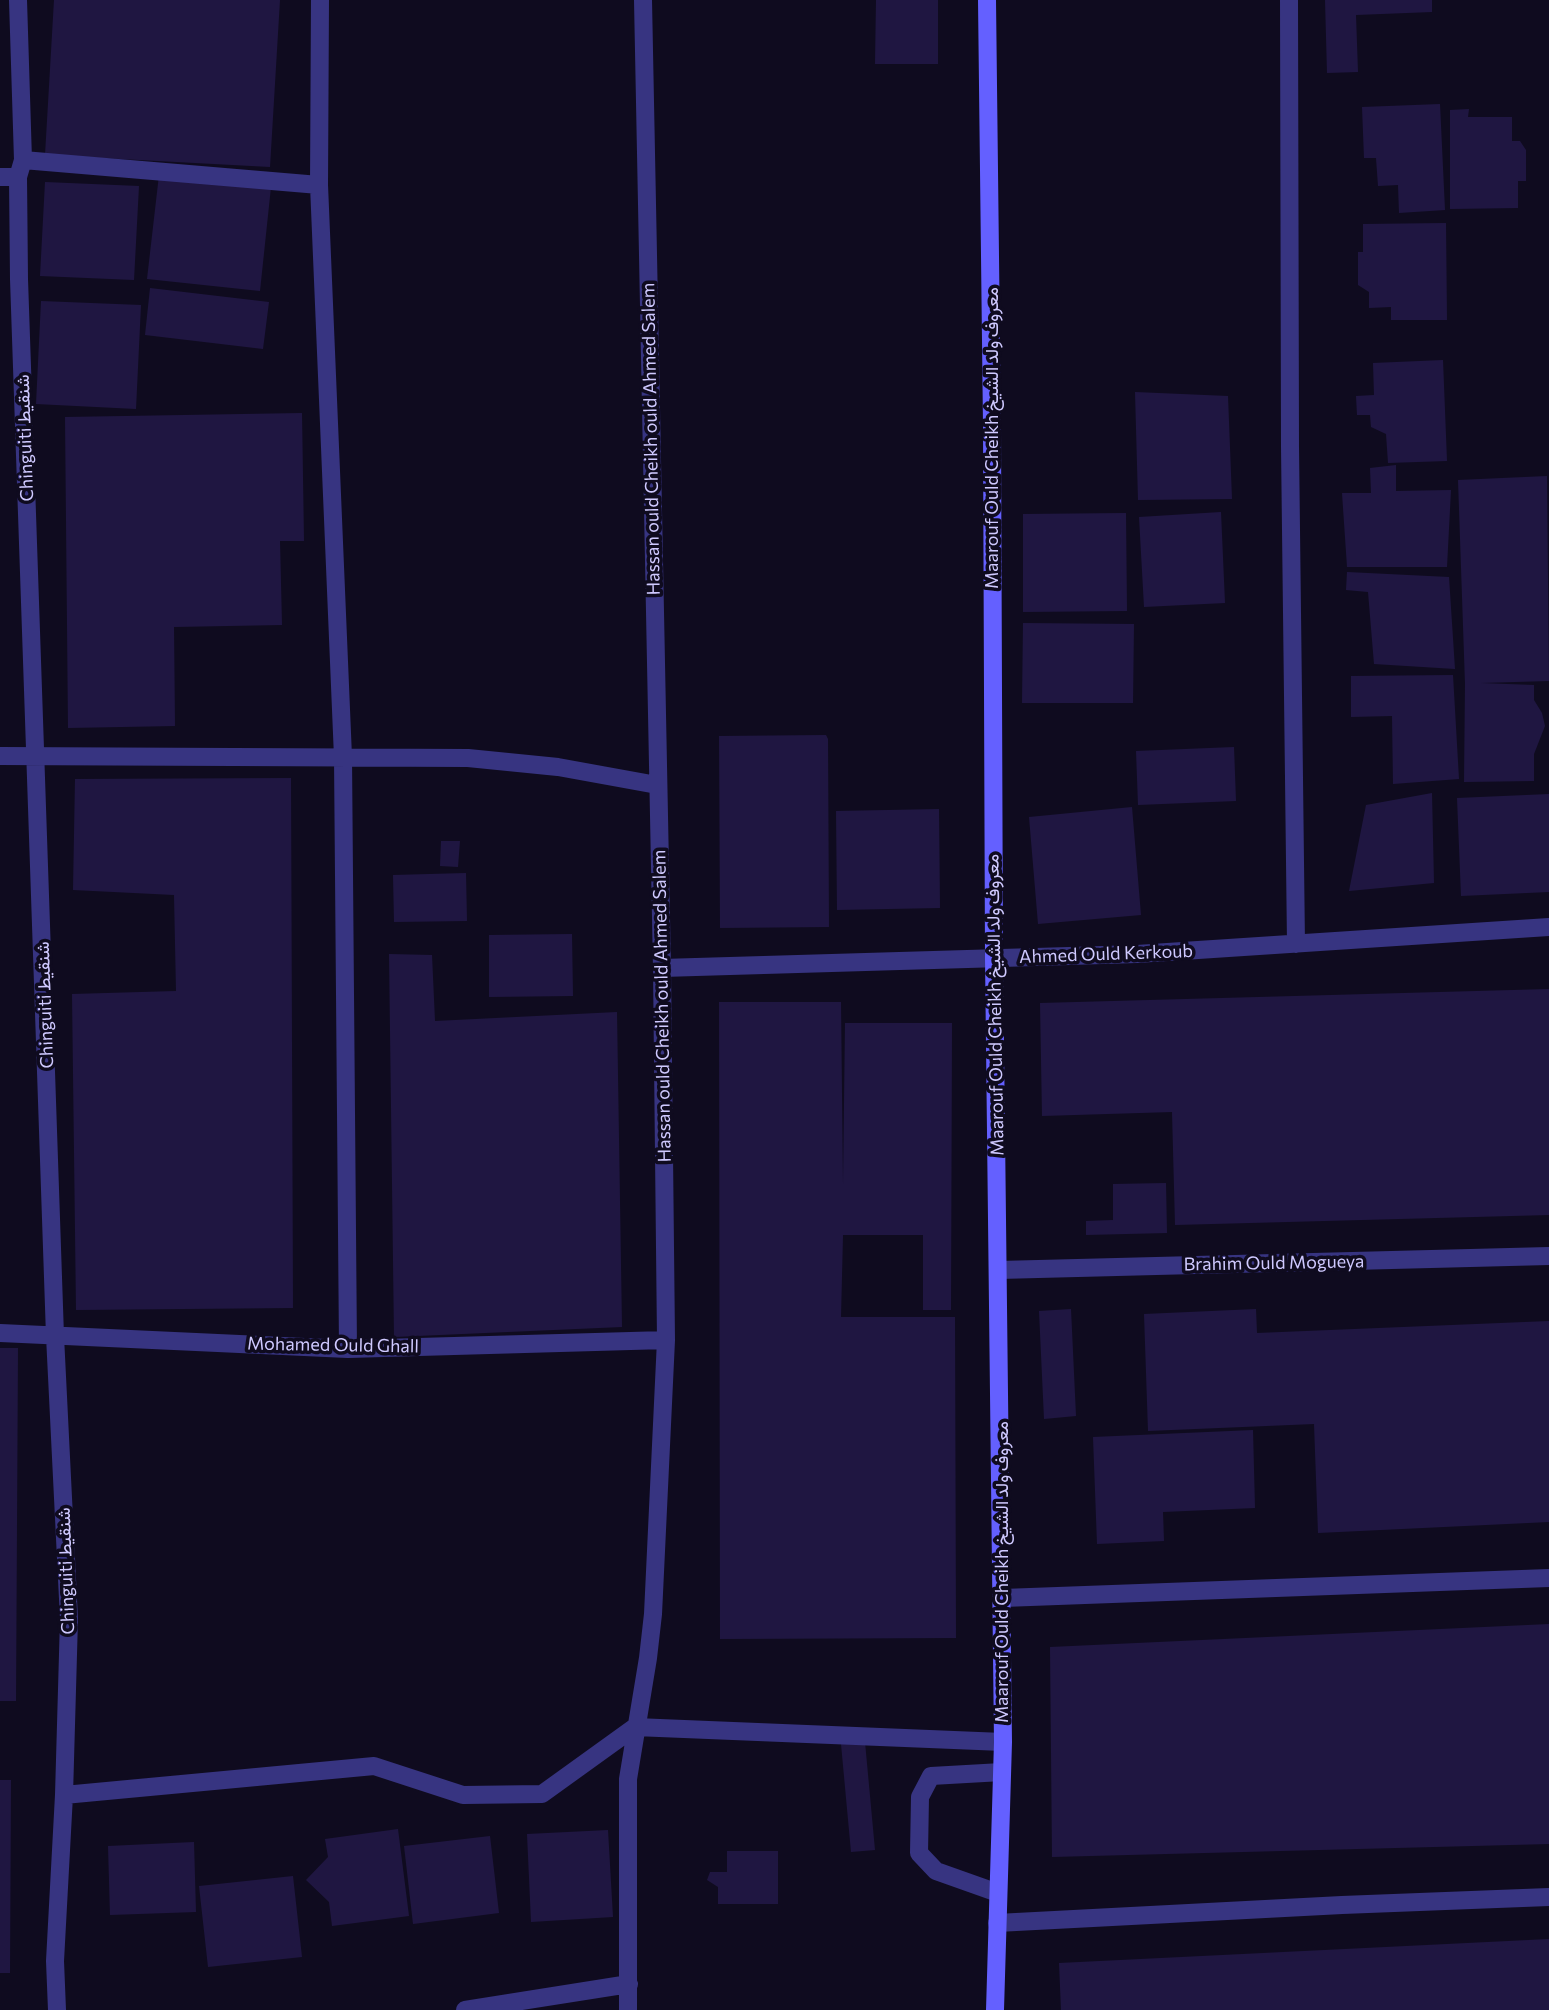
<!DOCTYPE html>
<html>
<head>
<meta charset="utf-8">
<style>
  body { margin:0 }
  canvas { display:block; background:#0f0b1f }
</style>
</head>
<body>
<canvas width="1549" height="2010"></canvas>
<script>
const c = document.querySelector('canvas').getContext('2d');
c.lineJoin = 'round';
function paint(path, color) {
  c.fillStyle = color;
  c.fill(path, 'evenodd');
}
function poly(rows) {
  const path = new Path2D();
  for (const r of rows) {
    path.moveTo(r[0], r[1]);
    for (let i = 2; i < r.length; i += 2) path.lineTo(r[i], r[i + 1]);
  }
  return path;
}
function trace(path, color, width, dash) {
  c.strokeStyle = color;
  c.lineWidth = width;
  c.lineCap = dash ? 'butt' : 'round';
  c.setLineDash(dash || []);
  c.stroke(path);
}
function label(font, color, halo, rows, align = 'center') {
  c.font = font + ' Commissioner,Vazirmatn,sans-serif';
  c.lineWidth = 7;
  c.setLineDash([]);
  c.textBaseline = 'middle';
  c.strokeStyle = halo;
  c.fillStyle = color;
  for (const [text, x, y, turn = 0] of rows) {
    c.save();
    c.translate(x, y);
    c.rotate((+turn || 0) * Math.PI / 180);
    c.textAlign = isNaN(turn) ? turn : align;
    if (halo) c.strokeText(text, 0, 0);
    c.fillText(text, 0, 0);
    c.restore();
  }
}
paint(poly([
  [54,0,280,0,270,167,45,155],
  [876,0,938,0,938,64,875,64],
  [1325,0,1432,0,1432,12,1356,15,1358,72,1327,73],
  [1440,104,1445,210,1399,213,1398,185,1378,186,1376,158,1364,158,1362,107],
  [1469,109,1468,117,1512,117,1512,141,1520,141,1526,150,1526,181,1518,181,1518,208,1450,209,1450,110],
  [159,175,271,187,260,291,147,279],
  [45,182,139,186,134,280,40,276],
  [1446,223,1447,320,1391,320,1391,307,1369,308,1369,292,1358,285,1358,252,1363,252,1363,224],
  [150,288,269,302,263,349,145,335],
  [41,301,141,305,136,409,36,404],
  [1443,360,1447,461,1388,463,1386,434,1371,427,1370,415,1357,415,1356,396,1374,395,1373,363],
  [1135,392,1228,396,1232,499,1138,500],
  [302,413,304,541,280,541,282,625,174,627,175,726,68,728,65,417],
  [1396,465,1396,491,1451,490,1447,567,1347,567,1342,493,1371,493,1370,468],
  [1547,476,1549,681,1481,683,1534,685,1534,700,1542,713,1545,726,1534,754,1534,781,1464,782,1465,684,1458,480],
  [1221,512,1225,603,1144,607,1139,517],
  [1126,513,1127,611,1023,612,1023,514],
  [1347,572,1449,577,1455,669,1374,664,1368,592,1346,590],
  [1023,623,1134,624,1133,703,1022,703],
  [1453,675,1459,779,1393,784,1392,716,1351,717,1351,676],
  [826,735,828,739,829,927,720,928,719,736],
  [1234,747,1236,801,1138,805,1136,751],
  [291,778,293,1308,76,1310,72,994,176,991,174,895,73,890,75,779],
  [1432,793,1434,883,1349,891,1366,805],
  [1549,794,1549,892,1461,896,1457,798],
  [1132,807,1141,915,1038,924,1029,817],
  [939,809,940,908,837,910,836,811],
  [441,841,460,841,458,867,440,866],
  [466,873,467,921,394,922,393,875],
  [572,934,573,996,489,997,489,935],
  [389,954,432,955,435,1021,617,1012,622,1327,394,1337],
  [1549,989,1549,1215,1175,1225,1172,1112,1042,1116,1040,1003],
  [719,1002,841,1002,843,1184,845,1023,952,1023,951,1310,923,1310,923,1235,843,1235,841,1317,955,1317,956,1638,720,1639],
  [1166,1183,1167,1233,1086,1235,1086,1221,1113,1220,1113,1184],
  [1071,1309,1076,1416,1044,1419,1039,1311],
  [1256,1309,1257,1333,1549,1321,1549,1522,1318,1533,1314,1424,1148,1431,1144,1314],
  [0,1348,18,1348,16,1701,0,1701],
  [1253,1430,1255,1508,1163,1512,1164,1541,1097,1544,1093,1437],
  [1549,1624,1549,1844,1052,1857,1050,1647],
  [865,1742,875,1850,851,1852,841,1744],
  [0,1780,11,1780,10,1973,0,1973],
  [398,1829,409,1916,332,1926,329,1902,306,1880,328,1857,325,1839],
  [608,1830,613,1917,531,1922,527,1834],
  [490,1836,499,1913,413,1924,404,1846],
  [194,1842,196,1912,110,1915,108,1846],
  [727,1851,778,1851,778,1904,718,1904,718,1887,707,1880,710,1872,727,1872],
  [293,1876,302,1957,208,1967,199,1886],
  [1549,1939,1549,2010,1061,2010,1059,1963]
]), '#1f1641');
trace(poly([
  [998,1893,936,1871,919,1853,920,1797,931,1776,1002,1772]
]), '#373481', 18);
trace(poly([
  [18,0,23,160,18,177,19,279,55,1336,69,1619,64,1795,55,1961,57,2010],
  [320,0,319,185,343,757,348,1349],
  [1289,0,1290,447,1296,944],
  [23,160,319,185],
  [0,177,18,177],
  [0,756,468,758,558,767,657,785],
  [662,968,1137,954,1549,927],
  [999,1270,1549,1256],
  [0,1333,348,1349,666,1340],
  [1003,1598,1549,1578],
  [64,1795,374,1766,463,1795,542,1794,635,1727,1003,1742],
  [997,1923,1342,1905,1549,1897],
  [465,2010,629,1984],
  [628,2010,628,1779,648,1658,653,1614,666,1340,662,968,643,0]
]), '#373481', 18);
trace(poly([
  [987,0,992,426,994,958,1003,1742,995,2010]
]), '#6460ff', 18);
label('18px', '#cfc9ff', '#0f0b1f', [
  ["Chinguiti شنقيط",25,438,-92],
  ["Maarouf Ould Cheikh معروف ولد الشيخ",992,438,-90],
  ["Hassan ould Cheikh ould Ahmed Salem",651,439,-91],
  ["Ahmed Ould Kerkoub",1106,954,-2],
  ["Chinguiti شنقيط",45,1005,-92],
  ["Maarouf Ould Cheikh معروف ولد الشيخ",995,1005,-91],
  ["Hassan ould Cheikh ould Ahmed Salem",662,1006,-91],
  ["Brahim Ould Mogueya",1274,1263,-1],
  ["Mohamed Ould Ghall",333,1345,1],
  ["Chinguiti شنقيط",66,1571,-92],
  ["Maarouf Ould Cheikh معروف ولد الشيخ",1002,1572,-90]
]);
</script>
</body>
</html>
